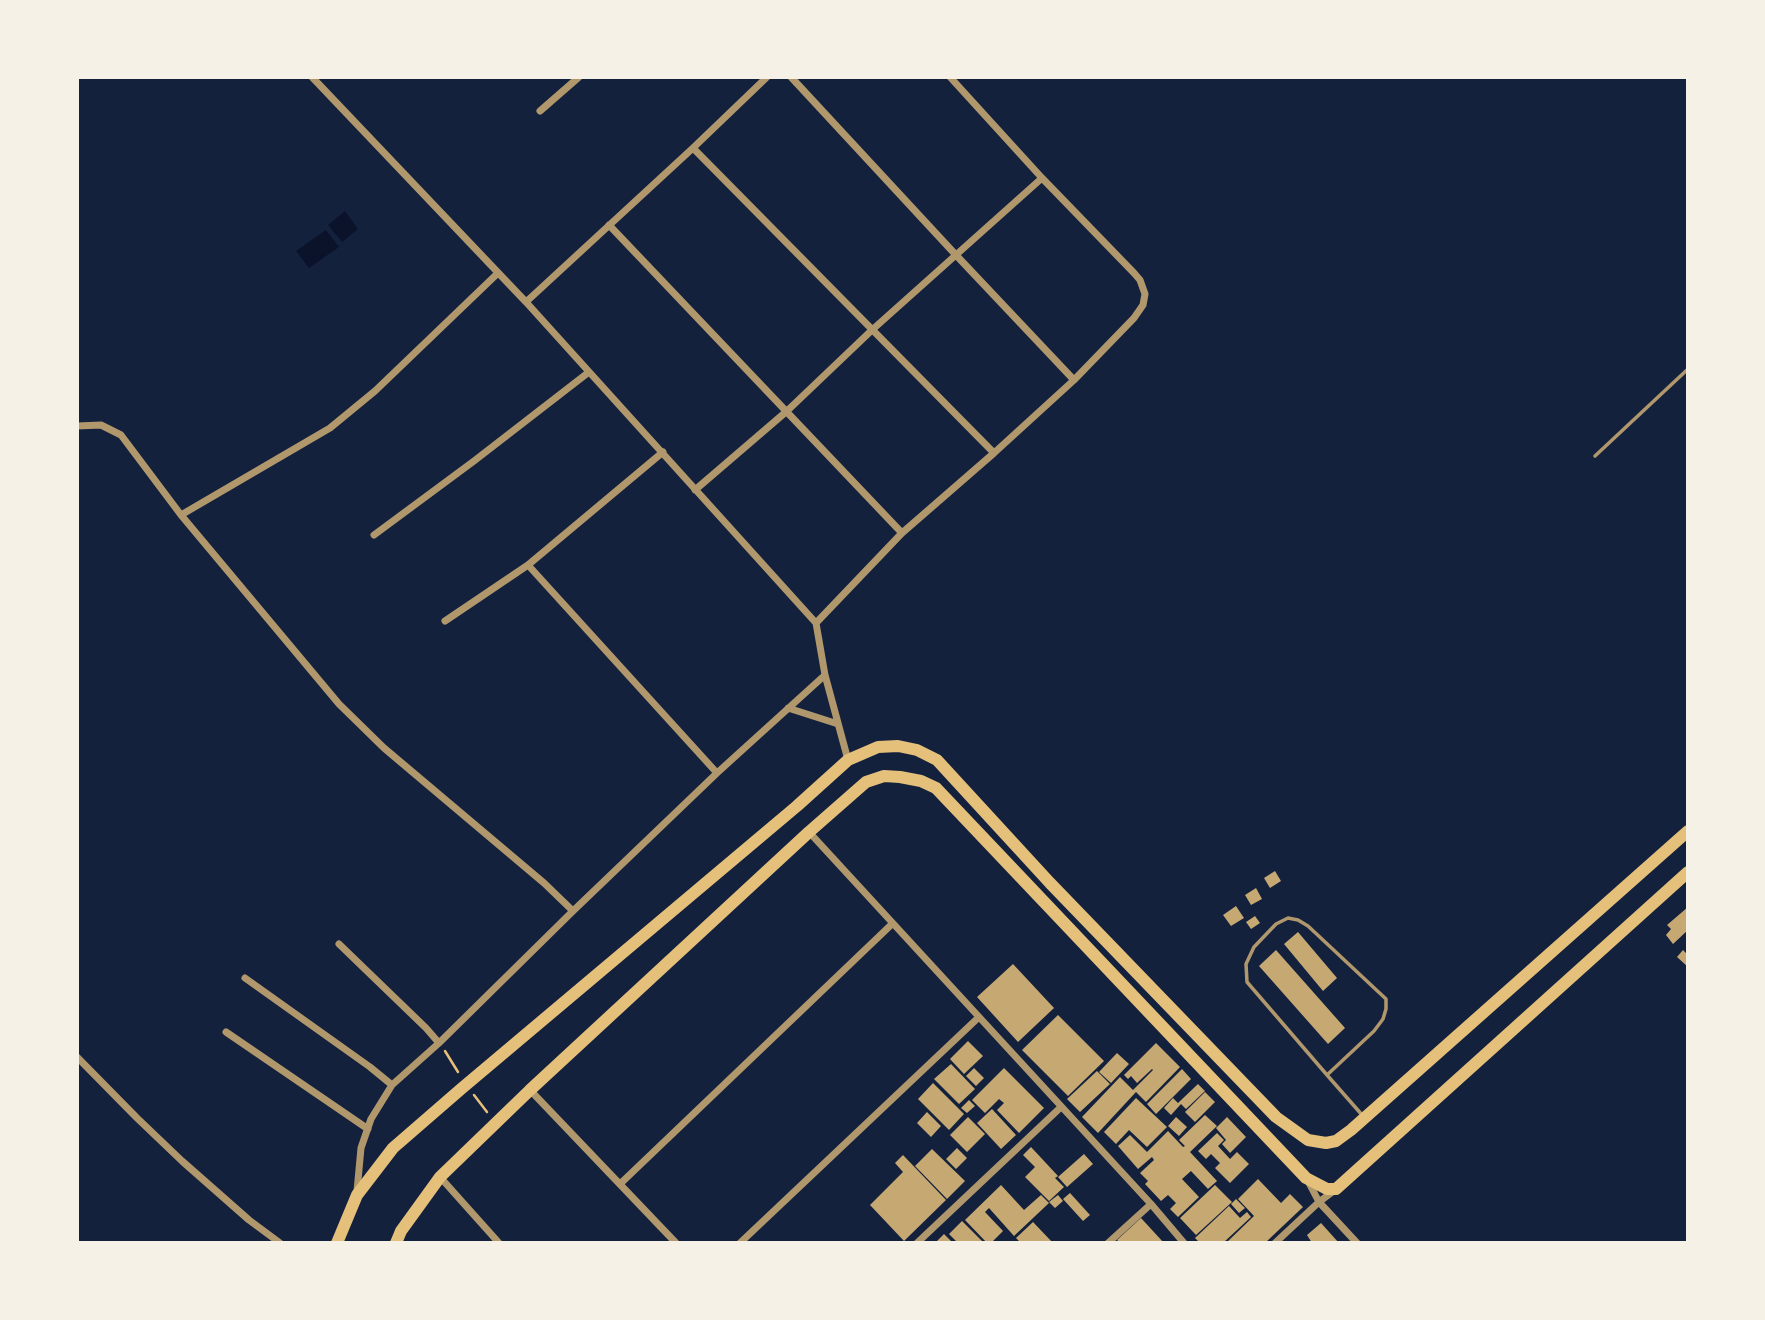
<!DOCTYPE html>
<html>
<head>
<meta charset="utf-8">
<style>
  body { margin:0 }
  #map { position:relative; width:1765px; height:1320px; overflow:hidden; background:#14213d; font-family:Jost,sans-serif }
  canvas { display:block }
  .frame { position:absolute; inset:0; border:79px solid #f6f1e7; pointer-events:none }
</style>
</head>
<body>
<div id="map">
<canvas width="1765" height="1320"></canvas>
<div class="frame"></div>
</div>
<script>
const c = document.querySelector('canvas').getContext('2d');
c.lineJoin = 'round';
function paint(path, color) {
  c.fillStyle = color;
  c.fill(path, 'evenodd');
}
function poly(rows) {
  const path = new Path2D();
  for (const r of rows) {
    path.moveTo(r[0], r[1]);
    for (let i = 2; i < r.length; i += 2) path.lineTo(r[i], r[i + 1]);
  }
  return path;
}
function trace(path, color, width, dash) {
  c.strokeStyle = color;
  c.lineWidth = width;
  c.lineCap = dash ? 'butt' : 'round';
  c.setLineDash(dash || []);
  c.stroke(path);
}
paint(poly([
  [345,211,358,229,342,242,328,225],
  [326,230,339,247,309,268,296,251]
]), '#0b132b');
paint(poly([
  [1275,871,1281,881,1270,888,1264,878],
  [1256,888,1262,899,1251,905,1245,895],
  [1236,906,1244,918,1231,926,1223,915],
  [1688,907,1688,930,1673,944,1666,935,1671,929,1667,925],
  [1255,916,1260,923,1251,929,1246,922],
  [1298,932,1337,978,1323,991,1284,944],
  [1276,950,1345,1028,1328,1044,1259,966],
  [1683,950,1688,955,1688,967,1677,957],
  [1013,964,1054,1008,1018,1042,977,997],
  [1058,1015,1104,1061,1068,1096,1022,1050],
  [968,1041,983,1056,964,1074,950,1059],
  [1156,1043,1180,1067,1146,1102,1136,1092,1098,1133,1082,1117,1120,1077,1133,1090,1153,1070,1152,1069,1137,1083,1131,1076,1128,1079,1124,1075],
  [1117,1053,1129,1064,1111,1083,1099,1072],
  [951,1064,975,1089,959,1104,934,1079],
  [974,1068,984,1078,976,1086,966,1076],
  [1004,1068,1044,1108,1019,1133,997,1110,1004,1103,999,1099,985,1113,972,1100],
  [1182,1069,1191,1079,1156,1114,1147,1104],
  [1097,1071,1110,1084,1080,1112,1067,1099],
  [933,1083,964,1114,949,1130,918,1099],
  [1198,1084,1205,1091,1186,1109,1181,1104,1171,1115,1164,1108,1173,1098,1178,1103],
  [1205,1092,1215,1102,1195,1122,1185,1112],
  [1136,1098,1167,1127,1147,1147,1129,1130,1116,1144,1104,1132],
  [969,1100,975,1106,967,1113,961,1108],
  [992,1109,1016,1135,1001,1149,977,1123],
  [927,1112,941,1126,931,1137,917,1123],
  [1205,1115,1217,1126,1190,1152,1217,1181,1208,1189,1191,1171,1182,1179,1199,1197,1178,1217,1170,1209,1176,1203,1168,1195,1161,1201,1145,1184,1148,1181,1140,1173,1154,1160,1152,1157,1138,1169,1118,1146,1130,1135,1147,1152,1168,1131,1183,1147,1185,1146,1179,1140],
  [968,1117,985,1134,967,1152,950,1135],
  [1176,1117,1187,1127,1179,1136,1168,1126],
  [1227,1117,1246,1137,1230,1153,1222,1144,1226,1140,1216,1128],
  [1217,1133,1224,1140,1218,1146,1230,1159,1237,1152,1249,1164,1230,1183,1215,1168,1220,1163,1211,1154,1206,1159,1198,1151],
  [1031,1147,1058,1176,1055,1178,1064,1187,1049,1201,1025,1177,1035,1167,1023,1155],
  [957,1148,967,1158,956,1169,946,1159],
  [932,1149,965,1181,947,1199,915,1166],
  [1084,1154,1093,1164,1067,1187,1058,1177],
  [903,1155,946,1200,904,1241,870,1205,903,1172,895,1163],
  [1258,1179,1281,1203,1290,1194,1303,1207,1265,1243,1226,1243,1254,1216,1238,1199],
  [1001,1185,1024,1210,1041,1195,1049,1203,1014,1236,989,1208,985,1212,1003,1231,991,1243,987,1243,965,1220],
  [1215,1185,1232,1202,1196,1235,1180,1218],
  [1070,1193,1090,1215,1083,1221,1063,1199],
  [1058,1195,1063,1201,1055,1208,1049,1202],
  [1236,1199,1245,1208,1239,1213,1231,1204],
  [1229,1206,1240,1218,1247,1212,1251,1217,1223,1243,1200,1243,1195,1238],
  [1141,1218,1164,1243,1120,1243,1117,1240],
  [962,1221,984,1243,958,1243,949,1234],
  [1033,1222,1053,1243,1021,1243,1016,1238],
  [1321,1223,1339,1243,1312,1243,1307,1235],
  [944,1234,953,1243,935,1243]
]), '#c6a872');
trace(poly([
  [445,1051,458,1072],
  [474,1095,487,1112]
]), '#e5c07b', 2.5);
trace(poly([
  [1595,456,1688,369],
  [1327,1075,1374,1031,1383,1019,1386,1009,1386,999,1308,926,1298,920,1288,918,1276,924,1254,947,1246,964,1247,982,1327,1075,1363,1116]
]), '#b1986c', 3.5);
trace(poly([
  [312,77,526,302,816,623,825,675,848,760],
  [791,77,955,254,1074,380],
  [540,111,579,77],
  [693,148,994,453],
  [609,225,902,533],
  [526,302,693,148,767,77],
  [77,426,101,425,121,435,181,515,339,704,384,748,544,883,573,911],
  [695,490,787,411,872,330,1042,178],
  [181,515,330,428,375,391,498,273],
  [374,535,474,461,589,372],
  [528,565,717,773],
  [445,621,528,565,663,452],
  [816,623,902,533,994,453,1074,380,1134,318,1143,305,1145,294,1140,280,1134,273,1042,178,950,77],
  [788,708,838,724],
  [809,832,1151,1204,1184,1243],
  [339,944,426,1028,439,1043],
  [245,978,370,1067,392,1085],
  [226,1032,368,1129],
  [77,1057,137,1118,182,1161,249,1220,280,1243],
  [530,1090,676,1243],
  [440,1177,499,1243],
  [1308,1181,1319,1202,1357,1243],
  [620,1184,892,924],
  [357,1191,361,1148,371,1119,392,1085,439,1043,573,911,717,773,825,675],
  [740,1243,979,1017],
  [917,1243,1061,1107],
  [1108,1243,1151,1204],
  [1275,1243,1319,1202,1335,1190]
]), '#b1986c', 7);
trace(poly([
  [337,1243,357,1195,393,1148,461,1089,797,806,848,760,878,747,898,746,917,750,937,760,1050,883,1276,1117,1308,1140,1326,1143,1336,1141,1351,1130,1688,831],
  [396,1243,401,1231,440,1177,530,1090,809,832,866,782,884,776,900,777,921,781,936,788,1306,1178,1327,1189,1336,1189,1688,872]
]), '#e5c07b', 12);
</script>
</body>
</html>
